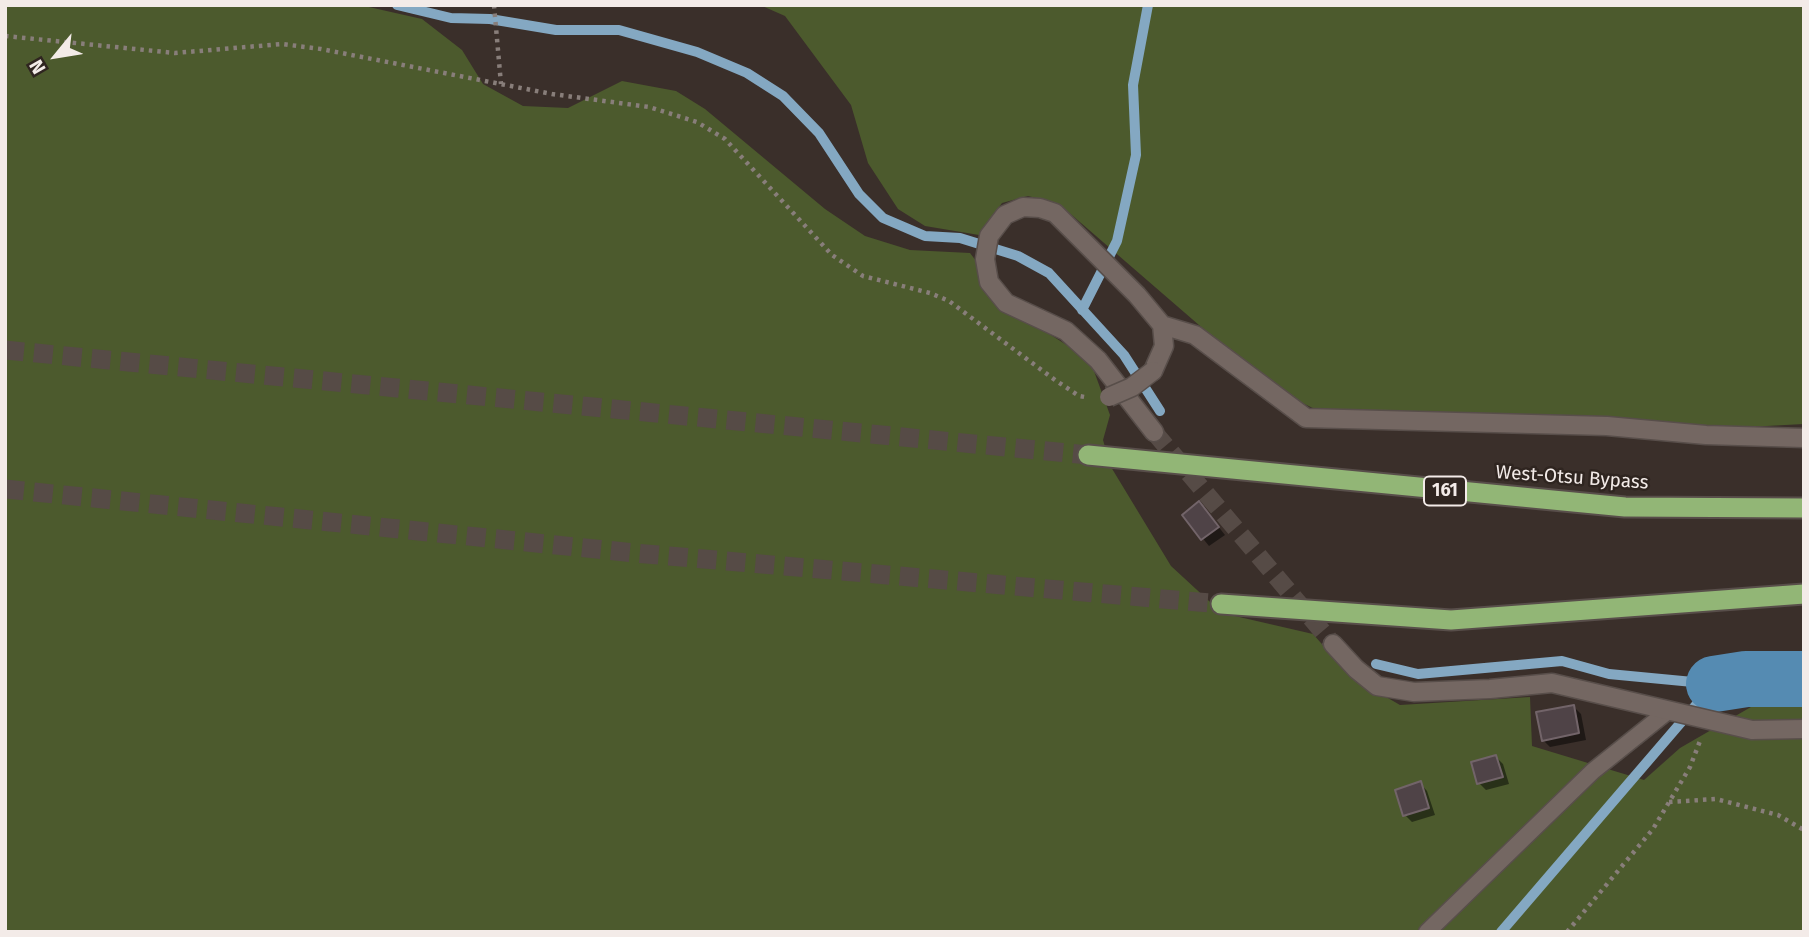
<!DOCTYPE html>
<html>
<head>
<meta charset="utf-8">
<style>
  body { margin:0 }
  #map { position:relative; width:1809px; height:937px; overflow:hidden; background:#3a2f2a; font-family:"Fira Sans",sans-serif }
  canvas { display:block }
  .frame { position:absolute; inset:0; border:7px solid #f3ebe8; pointer-events:none }
  .north { position:absolute; left:21px; top:21px; width:70px; height:70px; -webkit-text-stroke:5px #2f2520; paint-order:stroke; rotate:240deg; font-size:19px; font-weight:700; line-height:28px; text-align:center; color:#f3ebe8 }
  .north::after { content:''; display:block; margin:auto; width:24px; height:32px; background:#f3ebe8; clip-path:polygon(50% 0,100% 100%,50% 72%,0 100%) }
</style>
</head>
<body>
<div id="map">
<canvas width="1809" height="937"></canvas>
<div class="frame"></div>
<div class="north">N</div>
</div>
<script>
const c = document.querySelector('canvas').getContext('2d');
c.lineJoin = 'round';
function paint(path, color) {
  c.fillStyle = color;
  c.fill(path, 'evenodd');
}
function poly(rows) {
  const path = new Path2D();
  for (const r of rows) {
    path.moveTo(r[0], r[1]);
    for (let i = 2; i < r.length; i += 2) path.lineTo(r[i], r[i + 1]);
  }
  return path;
}
function trace(path, color, width, dash) {
  c.strokeStyle = color;
  c.lineWidth = width;
  c.lineCap = dash ? 'butt' : 'round';
  c.setLineDash(dash || []);
  c.stroke(path);
}
function label(font, color, halo, rows, align = 'center') {
  c.font = font + ' "Fira Sans",sans-serif';
  c.lineWidth = 5;
  c.setLineDash([]);
  c.textBaseline = 'middle';
  c.strokeStyle = halo;
  c.fillStyle = color;
  for (const [text, x, y, turn = 0] of rows) {
    c.save();
    c.translate(x, y);
    c.rotate((+turn || 0) * Math.PI / 180);
    c.textAlign = isNaN(turn) ? turn : align;
    if (halo) c.strokeText(text, 0, 0);
    c.fillText(text, 0, 0);
    c.restore();
  }
}
paint(poly([
  [5,5,360,5,422,19,462,50,483,84,523,106,568,108,622,81,676,91,705,109,825,209,865,236,910,250,970,253,1015,312,1090,360,1110,415,1103,440,1111,467,1171,566,1222,613,1313,634,1350,676,1400,705,1530,697,1532,746,1644,780,1680,748,1770,696,1804,692,1804,932,5,932],
  [760,5,1804,5,1804,424,1729,428,1321,412,1290,397,1229,351,1059,204,1028,196,1002,203,979,235,925,226,898,209,868,163,851,105,785,16]
]), '#4c5a2d');
paint(poly([
  [1206,511,1225,535,1209,546,1184,515],
  [1574,707,1581,714,1586,740,1550,747,1543,740],
  [1496,757,1503,764,1509,784,1486,790,1479,783],
  [1420,783,1427,791,1435,815,1412,822,1405,815]
]), '#0007');
trace(poly([
  [397,5,451,18,490,19,556,30,619,30,697,52,747,73,783,96,819,133,859,194,883,218,925,236,960,238,1018,256,1049,273,1124,355,1160,411],
  [1082,310,1117,241,1136,155,1133,85,1148,5],
  [1376,664,1418,674,1562,661,1609,674,1714,684],
  [1501,932,1714,684]
]), '#84a8c2', 10);
trace(poly([
  [1714,684,1746,679,1804,679]
]), '#558bb2', 56);
const building = poly([
  [1199,501,1219,527,1201,540,1182,515,1199,501],
  [1574,705,1579,733,1542,741,1536,712,1574,705],
  [1496,755,1503,777,1477,784,1471,762,1496,755],
  [1421,781,1429,808,1403,816,1395,790,1421,781]
]);
paint(building, '#4f4347');
trace(building, '#726469', 2);
trace(poly([
  [1154,432,1333,644]
]), '#564b46', 18, [18, 9]);
trace(poly([
  [5,350,1088,455],
  [5,489,635,553,1221,604]
]), '#564b46', 19, [19, 10]);
const service = poly([
  [1427,932,1593,771,1668,711]
]);
const minor = poly([
  [1162,325,1195,335,1306,418,1607,426,1706,435,1804,438],
  [1153,371,1164,346,1162,325,1137,295,1055,213,1040,208,1023,207,1005,215,989,236,985,259,989,282,1006,303,1066,331,1098,360,1154,432],
  [1333,644,1356,669,1377,686,1414,692,1490,689,1552,683,1752,730,1804,729]
]);
const trunk = poly([
  [1088,455,1625,507,1804,508],
  [1221,604,1451,620,1804,594]
]);
trace(service, '#584e4a', 19);
trace(minor, '#584e4a', 21);
trace(trunk, '#584e4a', 23);
trace(poly([
  [494,5,501,84],
  [5,36,175,53,282,44,321,49,552,94,649,107,697,122,725,139,832,255,863,276,930,293,949,301,1055,380,1079,396,1085,397],
  [1669,802,1716,799,1778,815,1804,830],
  [1567,932,1653,829,1690,767,1700,741]
]), '#887e7a', 4.5, [3.5, 5]);
trace(service, '#746762', 16);
trace(minor, '#746762', 18);
trace(trunk, '#92b676', 19);
const minorBridge = poly([
  [1109,397,1132,387,1153,371]
]);
trace(minorBridge, '#584e4a', 21, []);
trace(minorBridge, '#746762', 18);
for (const [x, y, w] of [
  [1445,491,42]
]) {
  const box = new Path2D();
  box.roundRect(x - w / 2, y - 14.5, w, 29, 5);
  c.fillStyle = '#2f2520';
  c.fill(box);
  trace(box, '#f3ebe8', 2);
}
label('bold 18px', '#f3ebe8', null, [
  ["161",1445,491]
]);
label('19px', '#f3ebe8', '#2f2520', [
  ["West-Otsu Bypass",1572,478,4]
]);
</script>
</body>
</html>
